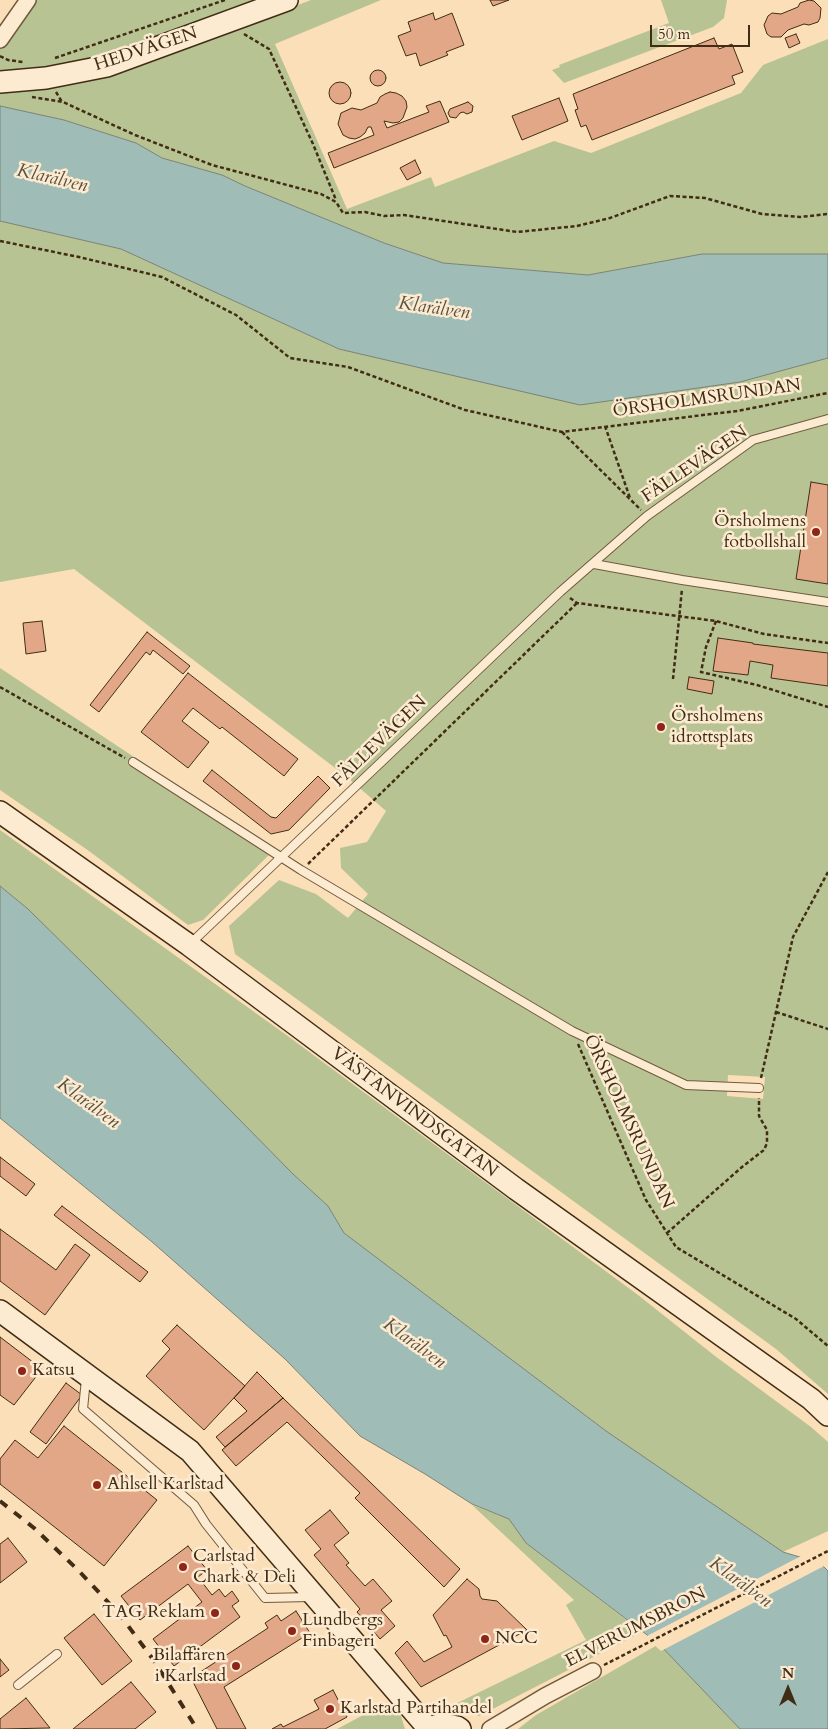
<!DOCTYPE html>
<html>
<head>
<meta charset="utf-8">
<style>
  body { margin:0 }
  #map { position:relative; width:828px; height:1729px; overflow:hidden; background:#fbdfb8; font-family:Cardo,serif }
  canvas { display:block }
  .north { position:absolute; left:763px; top:1664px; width:50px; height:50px; -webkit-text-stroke:4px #fcead1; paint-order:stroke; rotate:0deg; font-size:14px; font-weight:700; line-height:20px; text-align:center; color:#412d15 }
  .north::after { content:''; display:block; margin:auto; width:18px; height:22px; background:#412d15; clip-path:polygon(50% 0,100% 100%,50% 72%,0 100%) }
  .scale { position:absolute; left:650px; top:25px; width:100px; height:22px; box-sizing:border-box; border:2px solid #412d15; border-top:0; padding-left:6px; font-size:15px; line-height:18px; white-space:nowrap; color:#412d15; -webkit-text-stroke:4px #fcead1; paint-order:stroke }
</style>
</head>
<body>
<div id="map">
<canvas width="828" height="1729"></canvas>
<div class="north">N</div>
<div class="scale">50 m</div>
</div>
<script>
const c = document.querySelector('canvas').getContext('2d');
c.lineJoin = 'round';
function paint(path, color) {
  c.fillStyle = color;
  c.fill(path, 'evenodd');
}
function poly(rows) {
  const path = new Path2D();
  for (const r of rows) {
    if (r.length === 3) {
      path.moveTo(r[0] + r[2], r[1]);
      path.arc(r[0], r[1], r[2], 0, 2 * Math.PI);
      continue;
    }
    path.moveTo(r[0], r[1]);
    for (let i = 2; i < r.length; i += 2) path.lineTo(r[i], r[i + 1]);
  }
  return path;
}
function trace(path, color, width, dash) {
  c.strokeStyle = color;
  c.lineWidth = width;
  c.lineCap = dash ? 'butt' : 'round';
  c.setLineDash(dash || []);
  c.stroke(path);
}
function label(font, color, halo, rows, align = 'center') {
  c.font = font + ' Cardo,serif';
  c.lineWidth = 5;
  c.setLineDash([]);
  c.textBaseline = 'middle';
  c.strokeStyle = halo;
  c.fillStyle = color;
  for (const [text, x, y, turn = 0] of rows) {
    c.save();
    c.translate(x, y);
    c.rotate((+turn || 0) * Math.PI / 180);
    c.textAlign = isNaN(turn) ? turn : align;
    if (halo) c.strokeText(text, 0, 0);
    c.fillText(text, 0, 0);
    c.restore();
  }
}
paint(poly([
  [35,0,263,0,209,21,65,69,29,72,0,70,0,48],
  [311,0,381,0,275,44,347,209,431,177,435,187,554,141,591,153,741,93,763,65,828,39,828,254,702,254,588,275,443,263,384,243,245,186,222,175,162,158,136,143,64,120,0,106,0,87,221,35],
  [661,0,727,0,724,18,713,27,564,83,552,70,560,67,559,65,669,23],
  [0,221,121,249,339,349,740,382,828,358,828,1394,776,1349,235,954,229,926,279,880,316,894,348,918,368,894,341,868,340,848,367,842,386,811,347,777,74,569,0,582],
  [728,1075,765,1077,763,1099,727,1096],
  [0,668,274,850,203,920,188,925,89,851,0,790],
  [0,830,285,1034,638,1295,715,1356,811,1427,828,1442,828,1531,783,1552,606,1431,344,1233,328,1206,293,1174,28,909,0,886],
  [472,1505,509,1519,526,1543,642,1632,479,1716,447,1708,586,1640,566,1605,574,1600],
  [659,1644,740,1729,518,1729,536,1715],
  [386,1703,401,1716,405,1729,337,1729]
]), '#b8c393');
const water = poly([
  [0,106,64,120,136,143,162,158,222,175,245,186,384,243,443,263,588,275,702,254,828,254,828,358,740,382,580,405,339,349,121,249,0,221,0,106],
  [0,886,28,909,170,1049,293,1174,328,1206,344,1233,606,1431,783,1552,820,1563,828,1571,828,1729,740,1729,659,1644,526,1543,509,1519,472,1504,425,1474,360,1436,285,1359,151,1241,0,1118,0,886]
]);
paint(water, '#a0bcb6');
trace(water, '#7a8376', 1);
paint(poly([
  [803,1555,821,1561,826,1565,661,1651,645,1637]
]), '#fbdfb8');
const building = poly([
  [490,0,509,0,493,6,490,0],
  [809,0,814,1,821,8,820,18,818,22,809,25,804,24,788,30,781,37,771,37,767,34,764,25,768,16,772,13,781,14,798,7,800,3,809,0],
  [433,13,435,20,452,13,464,45,446,52,448,55,420,66,416,53,406,56,398,36,411,31,408,22,433,13],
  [796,34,800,43,789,48,785,38,796,34],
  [714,38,719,49,732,44,743,72,732,76,735,84,592,140,586,125,581,127,575,110,578,109,573,94,714,38],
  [378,78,8],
  [340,93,11],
  [390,92,396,93,402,96,406,101,407,107,403,118,399,122,393,123,384,121,387,128,429,112,426,106,440,101,449,122,334,168,328,153,374,135,371,127,368,127,365,133,360,137,355,139,349,138,343,135,338,124,341,113,352,108,361,110,377,103,380,97,385,94,390,92],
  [559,98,568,121,522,140,512,116,559,98],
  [468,102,473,106,472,112,467,114,463,112,460,113,456,118,450,117,448,113,450,109,468,102],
  [415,160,421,173,407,180,400,168,415,160],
  [811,482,828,485,828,584,796,579,811,482],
  [42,621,46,651,26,654,23,623,42,621],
  [147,632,190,666,183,674,153,650,150,655,146,652,99,712,90,705,147,632],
  [718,638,753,643,753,644,828,653,828,686,771,678,773,665,750,661,748,675,713,671,718,638],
  [188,673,298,759,284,776,222,727,220,729,193,708,182,721,209,742,188,768,141,732,188,673],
  [689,677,714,681,712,694,687,689,689,677],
  [212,770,271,817,276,818,318,776,330,788,289,830,271,834,203,781,212,770],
  [0,1157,35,1184,26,1196,0,1176,0,1157],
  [62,1206,148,1272,140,1282,54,1215,62,1206],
  [0,1229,56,1270,75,1244,90,1255,45,1315,0,1281,0,1229],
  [177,1325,245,1386,204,1430,146,1376,170,1349,162,1341,177,1325],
  [0,1337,42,1369,14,1405,0,1395,0,1337],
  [257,1372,283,1398,225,1447,216,1437,247,1411,234,1398,257,1372],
  [66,1383,82,1395,46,1444,30,1432,66,1383],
  [283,1398,460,1569,444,1587,355,1498,360,1493,287,1422,236,1466,222,1450,283,1398],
  [64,1426,157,1500,104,1566,0,1484,0,1459,15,1440,38,1458,64,1426],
  [330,1510,349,1533,334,1545,349,1563,346,1565,365,1586,373,1579,392,1601,381,1610,395,1626,380,1639,357,1612,360,1609,314,1555,321,1549,305,1530,330,1510],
  [8,1538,27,1562,0,1583,0,1544,8,1538],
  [188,1546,207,1570,198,1577,212,1595,219,1589,225,1597,232,1591,239,1601,232,1606,240,1617,174,1666,153,1639,202,1602,188,1584,140,1620,121,1596,188,1546],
  [467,1579,479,1589,480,1596,482,1599,497,1601,527,1630,421,1687,395,1653,407,1641,424,1662,452,1647,446,1635,444,1636,433,1615,467,1579],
  [296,1611,310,1633,224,1687,246,1729,217,1729,191,1678,268,1628,265,1623,277,1615,281,1621,296,1611],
  [94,1614,132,1661,102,1685,64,1638,94,1614],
  [0,1659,9,1670,0,1677,0,1659],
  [131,1682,156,1712,135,1729,73,1729,131,1682],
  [333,1690,347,1717,325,1729,272,1729,281,1724,283,1727,319,1709,314,1700,333,1690],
  [26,1698,50,1728,0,1729,0,1719,26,1698]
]);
paint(building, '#e2a787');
trace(building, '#412d15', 1);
const lane = poly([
  [594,564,682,580,828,602],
  [133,762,301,870,572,1031,686,1085,759,1088],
  [191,943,560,592,647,516,753,440,828,419],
  [86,1379,83,1409,194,1505,206,1524,265,1598,310,1597],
  [18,1685,57,1654]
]);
const street = poly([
  [0,40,28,0],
  [490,1729,545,1696,593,1671]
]);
const secondary = poly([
  [0,82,46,78,107,66,287,0],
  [0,812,189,945,516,1189,811,1399,828,1415],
  [0,1311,190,1451,428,1728],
  [427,1729,442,1724,457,1727,460,1729]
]);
trace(lane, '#705a3e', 10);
trace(street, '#705a3e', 18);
trace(secondary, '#412d15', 24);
trace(poly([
  [244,34,269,49,313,144,336,200],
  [0,56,8,60,23,62],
  [55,58,225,0],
  [56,92,62,102],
  [32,97,63,102,135,135,212,165,321,194,336,202,343,213,365,212,384,216,404,215,517,232,577,226,610,218,670,196,705,198,762,214,800,217,828,214],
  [0,241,79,257,162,277,236,315,290,358,348,367,465,410,562,432,737,411,828,393],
  [605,426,630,498],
  [562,432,641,510],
  [570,598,577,603,716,621,764,634,828,643],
  [716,621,706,647,701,672,757,685,828,707],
  [673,679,682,589],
  [0,687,125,758],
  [308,864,577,603],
  [776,1012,828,1029],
  [578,1044,646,1200,676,1247,796,1319,828,1346],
  [761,1078,793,937,828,872],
  [667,1233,742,1167,764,1150,767,1143,767,1130,759,1116,759,1098],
  [604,1665,828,1551]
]), '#412d15', 2.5, [4, 2.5]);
trace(lane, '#fcead1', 8);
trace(street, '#fcead1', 15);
trace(secondary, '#fcead1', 21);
trace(poly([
  [0,1501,34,1528,78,1570,120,1615,155,1662,197,1729]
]), '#412d15', 4, [9, 9]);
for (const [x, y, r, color] of [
  [816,532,5,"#8f2418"],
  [661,727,5,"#8f2418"],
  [22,1371,5,"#8f2418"],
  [97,1485,5,"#8f2418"],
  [183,1567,5,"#8f2418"],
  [215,1613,5,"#8f2418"],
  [292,1631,5,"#8f2418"],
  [485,1639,5,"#8f2418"],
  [236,1666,5,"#8f2418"],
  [330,1709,5,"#8f2418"]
]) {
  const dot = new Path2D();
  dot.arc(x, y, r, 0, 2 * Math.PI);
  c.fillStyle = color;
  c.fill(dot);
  trace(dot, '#fcead1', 2);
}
label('18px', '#412d15', '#fcead1', [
  ["HEDVÄGEN",146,50,-18],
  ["ÖRSHOLMSRUNDAN",707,399,-8],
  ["FÄLLEVÄGEN",695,465,-34],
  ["FÄLLEVÄGEN",380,742,-44],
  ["VÄSTANVINDSGATAN",414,1113,37],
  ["ÖRSHOLMSRUNDAN",628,1122,65],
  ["ELVERUMSBRON",636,1628,-27]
]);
label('18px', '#412d15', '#fcead1', [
  ["Örsholmens",806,522,"right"],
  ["fotbollshall",806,543,"right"],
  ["Örsholmens",671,717],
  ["idrottsplats",671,738],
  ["Katsu",32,1371],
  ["Ahlsell Karlstad",107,1485],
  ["Carlstad",193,1557],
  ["Chark & Deli",193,1578],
  ["TAG Reklam",205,1613,"right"],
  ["Lundbergs",302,1621],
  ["Finbageri",302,1642],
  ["NCC",495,1639],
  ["Bilaffären",226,1656,"right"],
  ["i Karlstad",226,1677,"right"],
  ["Karlstad Partihandel",340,1709]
], 'left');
label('italic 19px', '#59513d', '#fcead1', [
  ["Klarälven",52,179,13],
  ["Klarälven",434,309,8],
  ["Klarälven",88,1104,36],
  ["Klarälven",414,1344,36],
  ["Klarälven",740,1583,36]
]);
</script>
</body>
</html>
